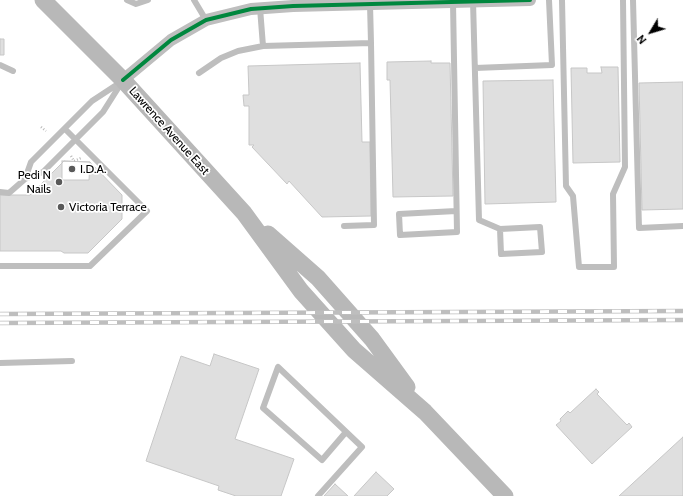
<!DOCTYPE html>
<html>
<head>
<meta charset="utf-8">
<style>
  body { margin:0 }
  #map { position:relative; width:683px; height:496px; overflow:hidden; background:#fff; font-family:Cabin,sans-serif }
  canvas { display:block }
  .north { position:absolute; left:631px; top:12px; width:40px; height:40px; -webkit-text-stroke:3px #fff; paint-order:stroke; rotate:232deg; font-size:11px; font-weight:700; line-height:16px; text-align:center; color:#000 }
  .north::after { content:''; display:block; margin:auto; width:14px; height:18px; background:#000; clip-path:polygon(50% 0,100% 100%,50% 72%,0 100%) }
</style>
</head>
<body>
<div id="map">
<canvas width="683" height="496"></canvas>
<div class="north">N</div>
</div>
<script>
const c = document.querySelector('canvas').getContext('2d');
c.lineJoin = 'round';
function paint(path, color) {
  c.fillStyle = color;
  c.fill(path, 'evenodd');
}
function poly(rows) {
  const path = new Path2D();
  for (const r of rows) {
    path.moveTo(r[0], r[1]);
    for (let i = 2; i < r.length; i += 2) path.lineTo(r[i], r[i + 1]);
  }
  return path;
}
function trace(path, color, width, dash) {
  c.strokeStyle = color;
  c.lineWidth = width;
  c.lineCap = dash ? 'butt' : 'round';
  c.setLineDash(dash || []);
  c.stroke(path);
}
function label(font, color, halo, rows, align = 'center') {
  c.font = font + ' Cabin,sans-serif';
  c.lineWidth = 3.5;
  c.setLineDash([]);
  c.textBaseline = 'middle';
  c.strokeStyle = halo;
  c.fillStyle = color;
  for (const [text, x, y, turn = 0] of rows) {
    c.save();
    c.translate(x, y);
    c.rotate((+turn || 0) * Math.PI / 180);
    c.textAlign = isNaN(turn) ? turn : align;
    if (halo) c.strokeText(text, 0, 0);
    c.fillText(text, 0, 0);
    c.restore();
  }
}
const building = poly([
  [0,39,4,39,4,55,0,55,0,39],
  [431,61,431,63,450,63,453,196,393,197,390,80,387,80,387,62,431,61],
  [360,63,362,142,370,142,371,216,322,217,289,181,287,184,252,147,254,145,249,145,249,106,244,106,243,95,249,95,248,66,360,63],
  [601,67,618,67,620,162,573,163,571,68,587,68,587,73,602,73,601,67],
  [553,80,556,202,485,204,483,81,553,80],
  [683,82,683,209,642,210,639,83,683,82],
  [62,161,90,162,89,180,62,180,62,161],
  [64,161,90,162,122,195,122,219,88,253,64,253,61,251,0,251,0,195,30,195,64,161],
  [214,354,259,369,235,439,294,459,281,496,236,496,218,490,219,486,146,461,181,356,210,366,214,354],
  [596,389,599,392,597,394,627,425,629,423,632,427,592,464,556,425,561,421,560,419,568,411,570,413,596,389],
  [683,437,683,496,619,496,683,437],
  [376,472,394,489,387,496,354,496,376,472],
  [335,484,348,496,324,496,335,484]
]);
paint(building, '#dfdfdf');
trace(building, '#c7c7c7', 1);
trace(poly([
  [41,127,46,131],
  [71,156,74,161,81,158]
]), '#b9b9b9', 2.5, [1, 2]);
trace(poly([
  [127,0,136,4,148,0],
  [194,0,206,20],
  [562,0,566,186,573,196,579,267,614,267,613,194,625,167,623,0],
  [633,0,639,228,683,226],
  [473,1,479,220,500,229,540,227,542,252,501,254,500,229],
  [453,2,457,232,400,235,399,214,456,211],
  [370,4,371,43],
  [260,8,263,46,371,43,374,225,344,226],
  [0,65,13,71],
  [475,68,552,65,549,0],
  [199,73,221,58,238,51,263,46],
  [25,179,31,162,92,101,121,82],
  [0,192,9,193,25,179,43,172,103,112,122,82],
  [0,266,90,266,147,211,65,129],
  [0,363,72,361],
  [318,496,362,447,278,367,263,408,322,460,346,432]
]), '#bebebe', 6);
trace(poly([
  [123,80,171,40,206,20,251,9,293,6,530,0]
]), '#bebebe', 12);
trace(poly([
  [43,0,123,80,244,213,301,291,354,350,425,412,505,496],
  [268,234,318,278,372,339,407,387]
]), '#b8b8b8', 17);
const rail = poly([
  [0,314,683,311],
  [0,323,683,320]
]);
trace(rail, '#bebebe', 4.5);
trace(rail, '#fff', 3, [9]);
trace(poly([
  [123,80,171,40,206,20,251,9,293,6,530,0]
]), '#00873e', 4);
for (const [x, y, r, color] of [
  [72,169,4,"#595959"],
  [59,182,4,"#595959"],
  [61,207,4,"#595959"]
]) {
  const dot = new Path2D();
  dot.arc(x, y, r, 0, 2 * Math.PI);
  c.fillStyle = color;
  c.fill(dot);
  trace(dot, '#fff', 1.5);
}
label('12px', '#000', '#fff', [
  ["Lawrence Avenue East",169,131,48]
]);
label('12px', '#000', '#fff', [
  ["I.D.A.",80,169],
  ["Pedi N",51,175,"right"],
  ["Nails",51,189,"right"],
  ["Victoria Terrace",69,207]
], 'left');
</script>
</body>
</html>
